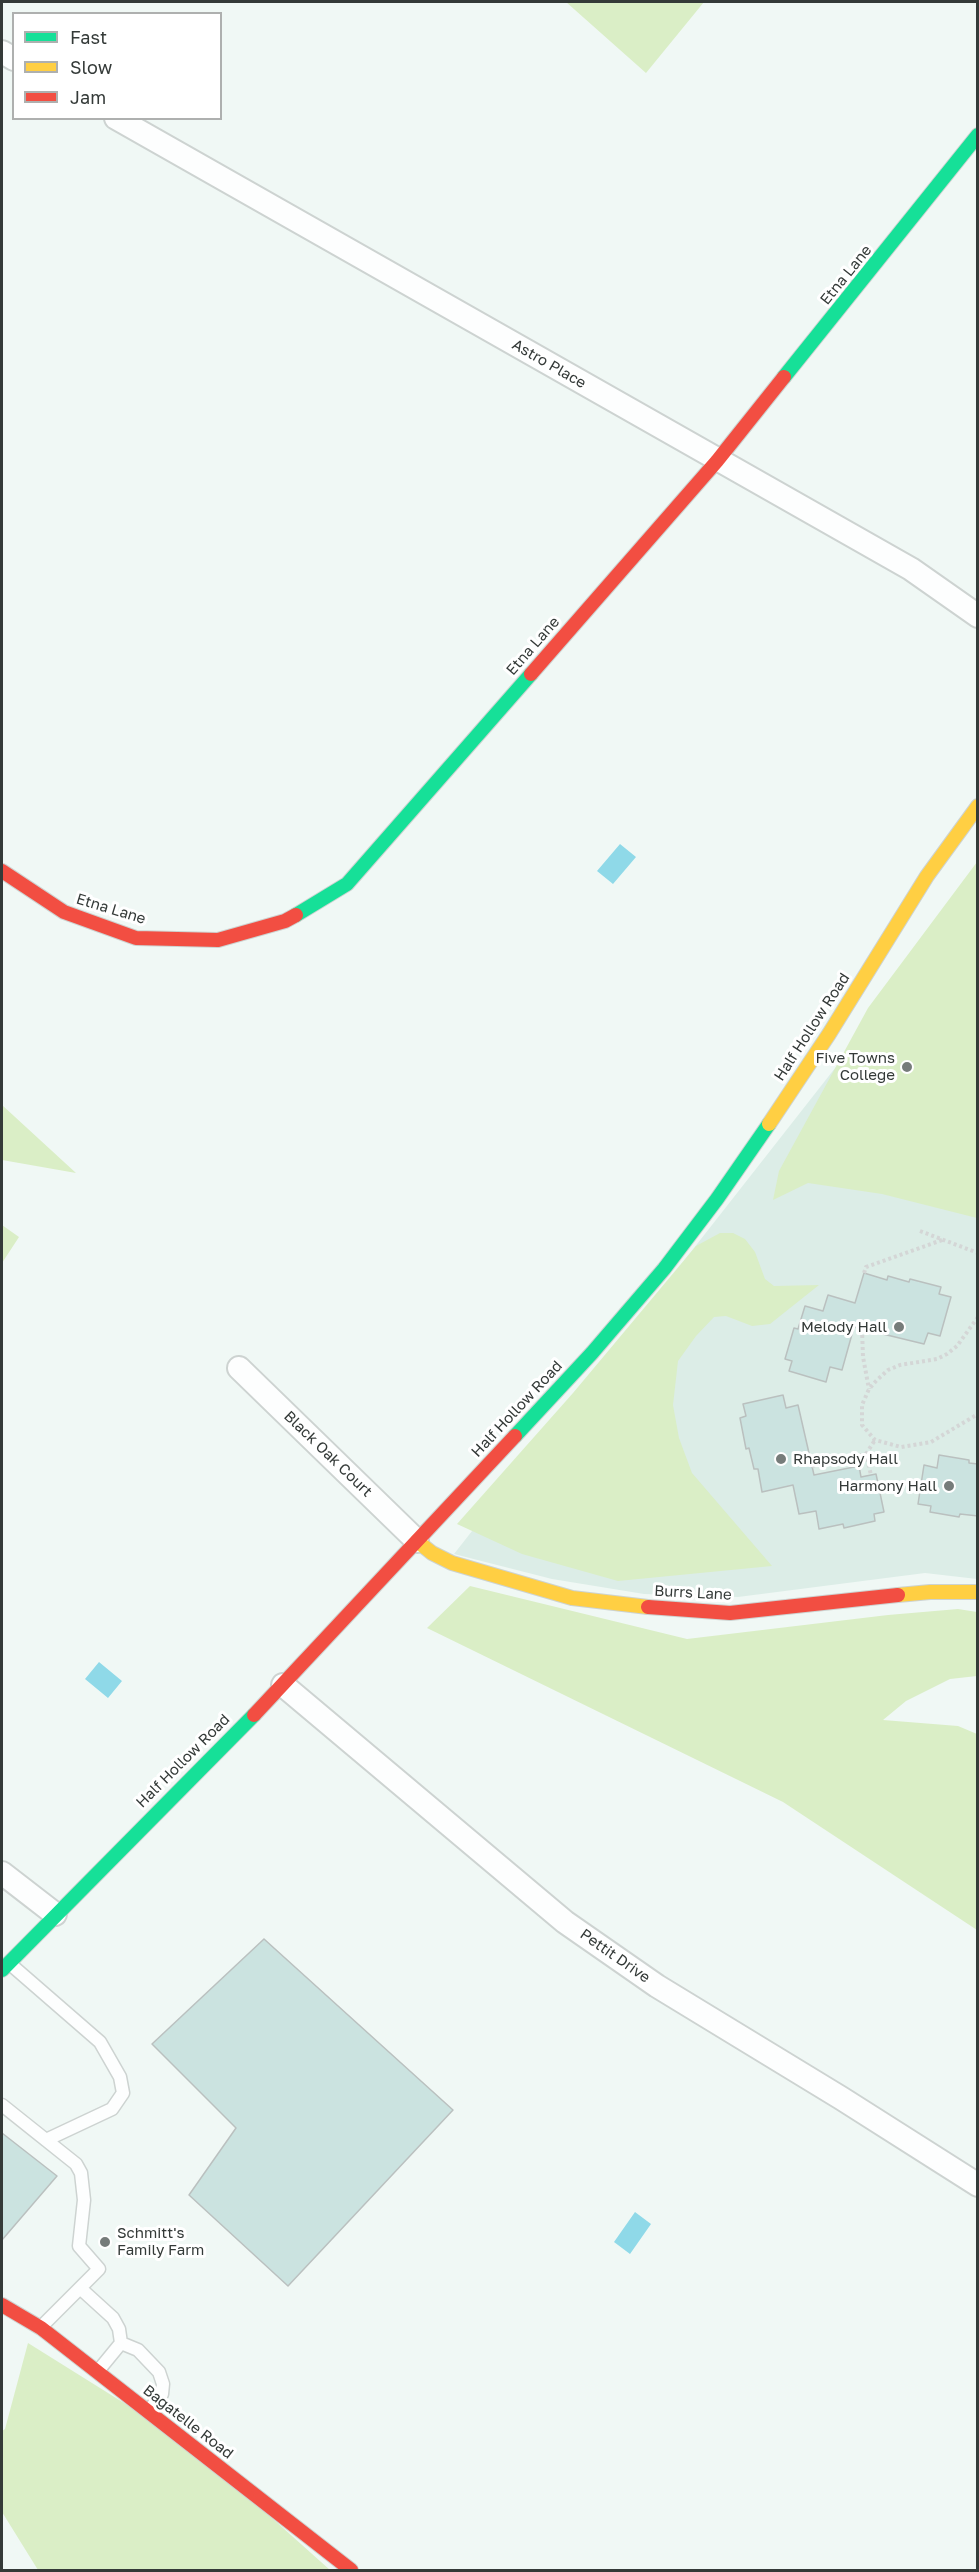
<!DOCTYPE html>
<html>
<head>
<meta charset="utf-8">
<style>
  body { margin:0 }
  #map { position:relative; width:979px; height:2572px; overflow:hidden; background:#f0f8f5; font-family:"Golos Text",sans-serif }
  canvas { display:block }
  .frame { position:absolute; inset:0; border:3px solid #343a38; pointer-events:none }
  .legend { position:absolute; left:12px; top:12px; width:210px; height:108px; box-sizing:border-box; background:#fff; border:2px solid #aeb0af; margin:0; padding:8px 10px; list-style:none; font-size:18px; color:#343a38 }
  .legend li { display:flex; align-items:center; gap:12px; height:30px }
  .legend b { width:30px; border:2px solid #aeb0af }
</style>
</head>
<body>
<div id="map">
<canvas width="979" height="2572"></canvas>
<div class="frame"></div>
<ul class="legend">
<li><b style="height:8px;background:#16e098"></b>Fast</li>
<li><b style="height:8px;background:#ffcf43"></b>Slow</li>
<li><b style="height:8px;background:#f24e42"></b>Jam</li>
</ul>
</div>
<script>
const c = document.querySelector('canvas').getContext('2d');
c.lineJoin = 'round';
function paint(path, color) {
  c.fillStyle = color;
  c.fill(path, 'evenodd');
}
function poly(rows) {
  const path = new Path2D();
  for (const r of rows) {
    path.moveTo(r[0], r[1]);
    for (let i = 2; i < r.length; i += 2) path.lineTo(r[i], r[i + 1]);
  }
  return path;
}
function trace(path, color, width, dash) {
  c.strokeStyle = color;
  c.lineWidth = width;
  c.lineCap = dash ? 'butt' : 'round';
  c.setLineDash(dash || []);
  c.stroke(path);
}
function label(font, color, halo, rows, align = 'center') {
  c.font = font + ' "Golos Text",sans-serif';
  c.lineWidth = 6;
  c.setLineDash([]);
  c.textBaseline = 'middle';
  c.strokeStyle = halo;
  c.fillStyle = color;
  for (const [text, x, y, turn = 0] of rows) {
    c.save();
    c.translate(x, y);
    c.rotate((+turn || 0) * Math.PI / 180);
    c.textAlign = isNaN(turn) ? turn : align;
    if (halo) c.strokeText(text, 0, 0);
    c.fillText(text, 0, 0);
    c.restore();
  }
}
paint(poly([
  [977,887,977,1579,925,1573,738,1597,644,1594,552,1579,454,1554]
]), '#dcede7');
paint(poly([
  [566,2,704,2,646,73],
  [977,862,977,1218,882,1194,808,1183,773,1200,779,1171,868,1008],
  [2,1105,76,1173,2,1160],
  [2,1225,19,1237,2,1263],
  [720,1233,733,1233,745,1239,755,1252,765,1279,774,1286,819,1285,770,1324,752,1326,726,1316,714,1317,696,1336,678,1361,673,1405,679,1438,692,1473,772,1566,618,1581,522,1554,457,1524,573,1393,696,1246],
  [470,1586,687,1639,888,1615,958,1609,977,1612,977,1676,950,1679,906,1701,883,1720,958,1726,977,1734,977,1930,783,1802,427,1628],
  [28,2343,188,2443,330,2570,38,2570,2,2512,2,2431,5,2429]
]), '#daeec6');
paint(poly([
  [620,844,636,857,613,884,597,871],
  [99,1662,122,1681,108,1698,85,1679],
  [635,2212,651,2224,630,2254,614,2242]
]), '#8fd9e8');
const building = poly([
  [864,1273,887,1280,888,1276,909,1282,910,1279,941,1287,939,1294,951,1297,940,1336,928,1333,924,1344,854,1327,842,1370,830,1367,826,1382,789,1371,792,1361,785,1359,794,1328,798,1329,805,1306,823,1311,828,1295,855,1303,864,1273],
  [783,1395,786,1408,798,1405,814,1475,859,1466,861,1477,876,1474,884,1512,874,1514,875,1521,844,1528,843,1524,819,1529,816,1511,799,1514,793,1485,762,1492,758,1469,754,1469,749,1448,746,1449,740,1418,746,1416,743,1404,783,1395],
  [939,1455,969,1460,969,1463,978,1464,978,1516,960,1514,959,1517,930,1512,931,1506,918,1504,924,1465,937,1468,939,1455],
  [264,1939,453,2110,288,2286,189,2195,236,2128,152,2044,264,1939],
  [2,2133,57,2176,2,2240,2,2133]
]);
paint(building, '#cbe3e0');
trace(building, '#bac0bf', 1.5);
const lane = poly([
  [9,1963,100,2042,120,2077,123,2093,112,2109,46,2140],
  [2,2105,76,2164,81,2173,84,2200,79,2246,99,2269,42,2326],
  [80,2288,113,2318,119,2329,121,2343,98,2371],
  [121,2343,138,2350,159,2372,163,2384,162,2394,149,2410]
]);
const street = poly([
  [2,52,14,59],
  [116,118,911,569,978,616],
  [239,1368,417,1541],
  [283,1685,565,1922,657,1986,841,2098,978,2185],
  [2,1873,55,1914]
]);
const fast = poly([
  [784,377,978,135],
  [296,915,347,884,531,674],
  [515,1436,592,1353,664,1269,717,1199,769,1124],
  [2,1970,254,1715]
]);
const slow = poly([
  [769,1124,829,1034,927,876,978,806],
  [417,1541,432,1553,452,1563,572,1598,648,1607],
  [898,1595,930,1592,978,1592]
]);
const jam = poly([
  [531,674,717,461,784,377],
  [2,871,64,912,136,938,218,940,285,921,296,915],
  [648,1607,730,1613,898,1595],
  [254,1715,515,1436],
  [2,2305,41,2328,351,2570]
]);
trace(lane, '#cdd3d1', 15);
trace(street, '#cdd3d1', 26);
trace(fast, '#cdd3d1', 16);
trace(slow, '#cdd3d1', 16);
trace(jam, '#cdd3d1', 16);
trace(poly([
  [920,1231,978,1253],
  [864,1273,866,1267,942,1240],
  [978,1317,957,1346,947,1354,937,1359,900,1365,888,1370,876,1381,869,1389,862,1405,862,1425,875,1440,901,1447,931,1442,978,1414],
  [862,1329,863,1357,869,1389],
  [866,1454,875,1440],
  [812,1466,866,1454,871,1475]
]), '#d4d6d6', 4, [3, 3]);
trace(lane, '#fdfefe', 12);
trace(street, '#fdfefe', 22);
trace(fast, '#16e098', 14);
trace(slow, '#ffcf43', 14);
trace(jam, '#f24e42', 14);
for (const [x, y, r, color] of [
  [907,1067,6,"#767c7a"],
  [899,1327,6,"#767c7a"],
  [781,1459,6,"#767c7a"],
  [949,1486,6,"#767c7a"],
  [105,2242,6,"#767c7a"]
]) {
  const dot = new Path2D();
  dot.arc(x, y, r, 0, 2 * Math.PI);
  c.fillStyle = color;
  c.fill(dot);
  trace(dot, '#fff', 2);
}
label('15px', '#343a38', '#fff', [
  ["Etna Lane",846,275,-51],
  ["Astro Place",549,364,30],
  ["Etna Lane",533,646,-49],
  ["Etna Lane",111,909,17],
  ["Half Hollow Road",812,1027,-57],
  ["Half Hollow Road",517,1409,-47],
  ["Black Oak Court",328,1454,44],
  ["Burrs Lane",693,1593,3],
  ["Half Hollow Road",183,1761,-45],
  ["Pettit Drive",615,1956,35],
  ["Bagatelle Road",188,2422,38]
]);
label('15px', '#343a38', '#fff', [
  ["Five Towns",895,1058],
  ["College",895,1075],
  ["Melody Hall",887,1327],
  ["Rhapsody Hall",793,1459,"left"],
  ["Harmony Hall",937,1486],
  ["Schmitt's",117,2233,"left"],
  ["Family Farm",117,2250,"left"]
], 'right');
</script>
</body>
</html>
